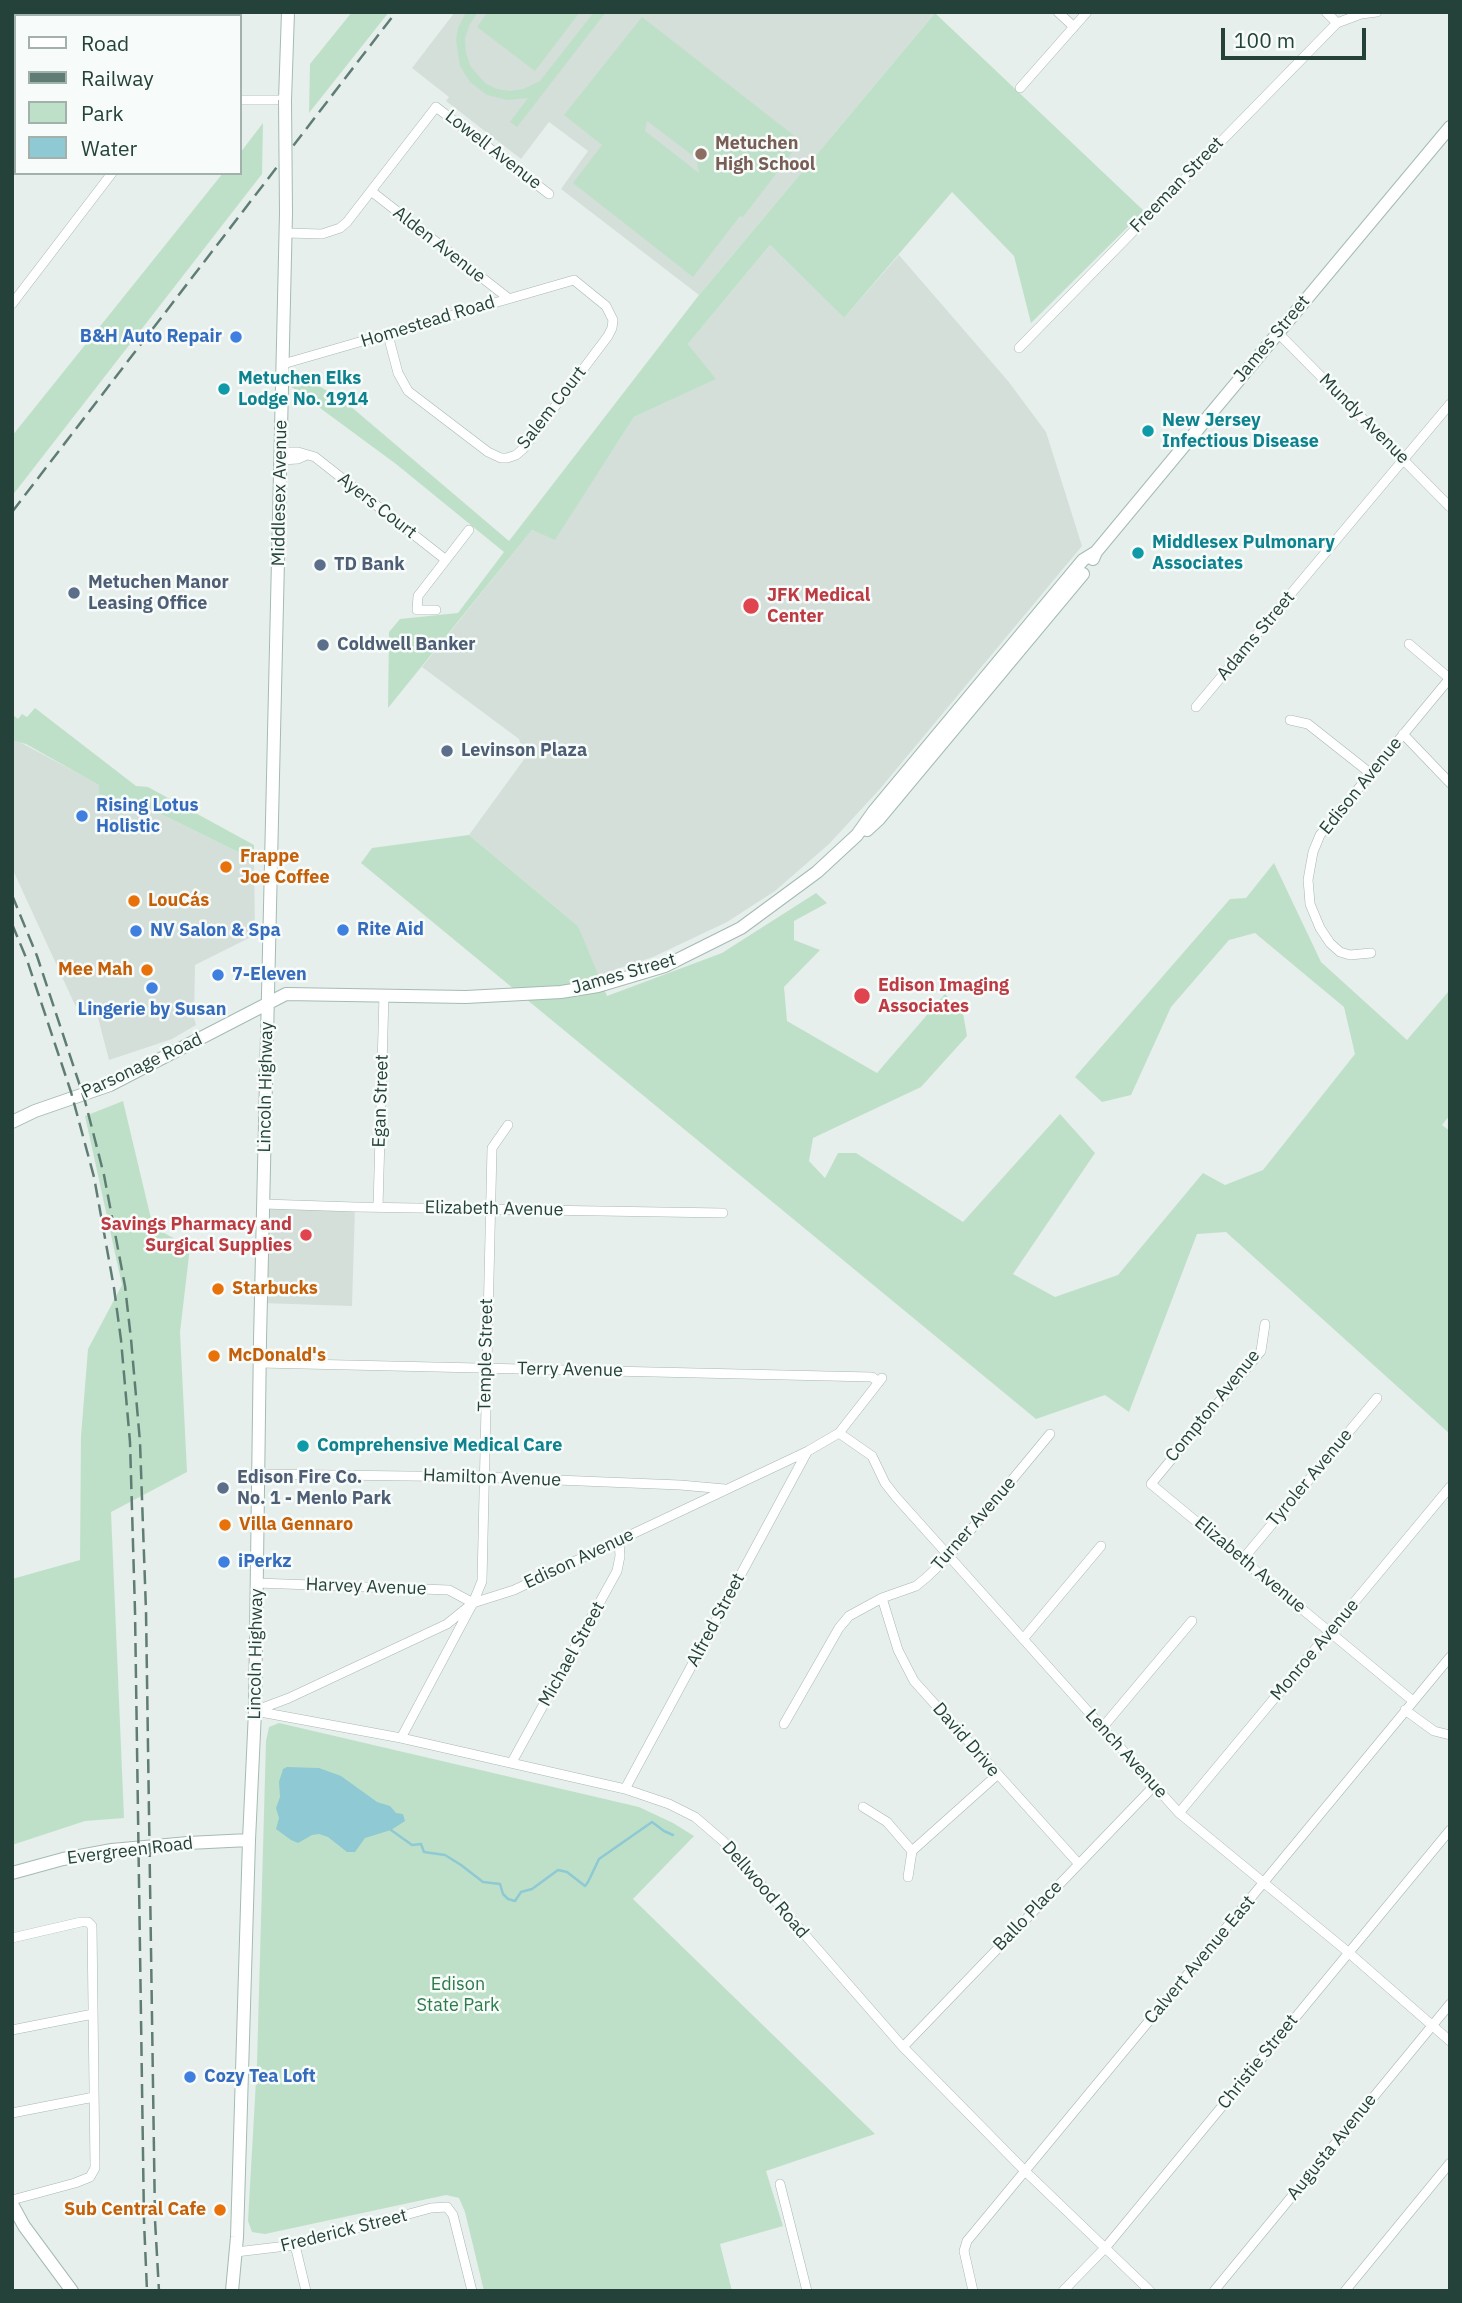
<!DOCTYPE html>
<html>
<head>
<meta charset="utf-8">
<style>
  body { margin:0 }
  #map { position:relative; width:1462px; height:2303px; overflow:hidden; background:#e6efeb; font-family:"IBM Plex Sans",sans-serif }
  canvas { display:block }
  .frame { position:absolute; inset:0; border:14px solid #24423a; pointer-events:none }
  .legend { position:absolute; left:14px; top:14px; width:228px; height:161px; box-sizing:border-box; background:#f7fbf9; border:2px solid #a3b1ad; margin:0; padding:9px 12px; list-style:none; font-size:21px; color:#24423a }
  .legend li { display:flex; align-items:center; gap:14px; height:35px }
  .legend b { width:35px; border:2px solid #a3b1ad }
  .scale { position:absolute; left:1221px; top:28px; width:145px; height:32px; box-sizing:border-box; border:4px solid #24423a; border-top:0; padding-left:9px; font-size:21px; line-height:24px; white-space:nowrap; color:#24423a; -webkit-text-stroke:5px #f7fbf9; paint-order:stroke }
</style>
</head>
<body>
<div id="map">
<canvas width="1462" height="2303"></canvas>
<div class="frame"></div>
<ul class="legend">
<li><b style="height:9px;background:#fff"></b>Road</li>
<li><b style="height:9px;background:#5f7d75"></b>Railway</li>
<li><b style="height:19px;background:#bfe0c8"></b>Park</li>
<li><b style="height:19px;background:#8ec9d4"></b>Water</li>
</ul>
<div class="scale">100 m</div>
</div>
<script>
const c = document.querySelector('canvas').getContext('2d');
c.lineJoin = 'round';
function paint(path, color) {
  c.fillStyle = color;
  c.fill(path, 'evenodd');
}
function poly(rows) {
  const path = new Path2D();
  for (const r of rows) {
    path.moveTo(r[0], r[1]);
    for (let i = 2; i < r.length; i += 2) path.lineTo(r[i], r[i + 1]);
  }
  return path;
}
function trace(path, color, width, dash) {
  c.strokeStyle = color;
  c.lineWidth = width;
  c.lineCap = dash ? 'butt' : 'round';
  c.setLineDash(dash || []);
  c.stroke(path);
}
function label(font, color, halo, rows, align = 'center') {
  c.font = font + ' "IBM Plex Sans",sans-serif';
  c.lineWidth = 5;
  c.setLineDash([]);
  c.textBaseline = 'middle';
  c.strokeStyle = halo;
  c.fillStyle = color;
  for (const [text, x, y, turn = 0] of rows) {
    c.save();
    c.translate(x, y);
    c.rotate((+turn || 0) * Math.PI / 180);
    c.textAlign = isNaN(turn) ? turn : align;
    if (halo) c.strokeText(text, 0, 0);
    c.fillText(text, 0, 0);
    c.restore();
  }
}
paint(poly([
  [455,12,935,13,699,295,561,189,588,151,549,122,521,159,446,101,449,97,412,68],
  [770,245,844,318,899,255,1008,381,1046,432,1082,546,879,790,829,844,775,891,727,922,653,957,593,977,578,926,469,835,525,758,519,739,422,667,532,530,555,539,634,417,715,379,688,344],
  [14,739,100,785,99,794,165,816,254,860,255,935,195,965,194,1018,196,1025,172,1039,109,1060,95,1006,84,1010,75,1005,12,868],
  [264,1204,355,1207,352,1306,261,1303]
]), '#d4dfda');
paint(poly([
  [352,12,389,12,309,113,310,64],
  [466,12,478,12,470,24,465,38,466,53,471,67,485,83,497,89,510,91,523,89,540,81,594,12,606,12,517,127,510,122,528,98,507,100,487,95,470,82,460,66,456,40,458,28],
  [488,12,580,12,535,71,477,27],
  [935,13,1144,211,1031,323,1014,256,952,192,844,318,770,245,688,344,716,379,634,417,555,540,532,530,388,708,389,632,400,619,458,613,504,552,396,464,282,380,310,380,349,405,509,541,699,295],
  [642,17,801,141,743,217,740,216,693,277,573,183,602,145,564,115],
  [647,121,696,158,699,173,645,131],
  [263,123,262,174,12,496,12,436,223,173,240,173,240,153],
  [35,708,136,786,148,787,254,845,254,860,165,816,99,794,99,785,26,744,12,740,12,714,18,719,22,714,27,717],
  [469,835,578,926,607,996,722,953,816,893,827,903,794,921,794,940,820,950,784,987,787,1021,877,1073,945,994,963,1013,967,1036,921,1087,813,1138,809,1161,825,1178,838,1153,856,1153,963,1222,1060,1114,1095,1153,1013,1274,1055,1297,1118,1275,1203,1173,1225,1185,1263,1170,1355,1054,1344,1007,1255,933,1229,940,1171,1007,1131,1095,1102,1102,1075,1077,1230,899,1246,898,1274,863,1321,962,1407,1040,1448,992,1450,939,1450,1115,1442,1125,1450,1131,1450,1434,1226,1232,1197,1234,1129,1412,1105,1395,1036,1419,361,863,372,848],
  [123,1101,153,1227,190,1247,180,1332,187,1472,111,1512,124,1818,85,1821,12,1845,12,1579,80,1560,81,1436,88,1349,122,1285,85,1116],
  [279,1723,639,1807,673,1823,694,1836,633,1899,875,2134,766,2171,783,2226,720,2244,732,2291,484,2291,465,2212,459,2198,446,2195,265,2234,252,2232,248,2221,257,2063,266,1741,269,1727]
]), '#bfe0c8');
paint(poly([
  [287,1767,319,1768,341,1776,377,1802,390,1806,396,1813,403,1814,405,1821,391,1830,365,1838,355,1852,347,1852,328,1837,319,1834,312,1835,298,1843,291,1840,276,1829,279,1818,276,1808,280,1797,279,1782,283,1769]
]), '#8ec9d4');
trace(poly([
  [391,1830,412,1845,421,1844,424,1852,445,1855,461,1865,483,1882,500,1884,503,1894,508,1899,515,1901,521,1892,532,1889,558,1870,567,1872,585,1886,588,1882,599,1859,652,1822,664,1831,673,1835]
]), '#8ec9d4', 2.5);
const street = poly([
  [1058,12,1074,27],
  [1326,12,1337,23],
  [108,16,108,12],
  [1020,88,1087,12],
  [240,100,285,100],
  [371,191,508,298],
  [286,233,322,234,340,228,347,222,436,107,549,194],
  [12,304,112,173],
  [1278,333,1450,507],
  [1019,348,1337,23,1361,14,1377,12],
  [283,364,574,280,606,306,613,320,612,328,608,336,523,449,516,455,507,458,501,458,488,452,408,391,398,373,388,335],
  [281,452,298,452,315,457,446,560],
  [281,460,298,459,307,455],
  [436,610,417,610,418,596,469,530],
  [1409,644,1449,678],
  [1196,707,1450,404],
  [1290,720,1308,724,1370,773],
  [1403,734,1450,783],
  [1371,953,1350,955,1340,952,1330,943,1320,928,1310,904,1309,891,1308,880,1313,852,1320,835,1450,678],
  [264,1204,355,1207,723,1213],
  [378,1207,384,995],
  [1265,1324,1261,1351,1151,1484,1413,1701],
  [260,1363,872,1377,879,1382],
  [839,1433,872,1456,885,1483,896,1497,1179,1813,1348,1952,1450,2041],
  [258,1474,483,1477,680,1485,725,1489],
  [1243,1559,1377,1398],
  [257,1583,449,1590,473,1603],
  [882,1598,898,1650,914,1681,1078,1863],
  [1023,1639,1101,1546],
  [257,1710,289,1698,447,1624,473,1603,514,1590,808,1451,839,1433,882,1378],
  [1405,1710,1434,1731,1450,1735],
  [255,1711,401,1738,625,1789,669,1804,695,1817,723,1841,903,2047,1025,2171,1150,2291],
  [784,1724,839,1628,849,1616,882,1598,916,1586,927,1577,949,1556,1050,1434],
  [1102,1728,1192,1621],
  [401,1738,473,1603,482,1581,492,1148,508,1125],
  [512,1762,617,1571,620,1556,619,1541],
  [625,1789,807,1452],
  [863,1807,887,1822,912,1851],
  [1179,1813,1450,1487],
  [908,1877,912,1851,997,1775],
  [12,1938,81,1922,88,1922,92,1926,95,2168,90,2177,75,2183,12,2200],
  [12,2030,93,2014],
  [903,2047,1154,1786],
  [12,2113,94,2097],
  [780,2184,807,2291],
  [295,2245,306,2291],
  [236,2252,295,2245,431,2208,447,2207,453,2215,472,2291],
  [973,2291,964,2251,967,2241,1450,1657],
  [1063,2291,1106,2247,1450,1830],
  [1214,2291,1450,2004],
  [1345,2291,1450,2163]
]);
const secondary = poly([
  [285,100,288,12],
  [1093,559,1096,552,1218,405,1450,127],
  [867,830,879,819,1083,574],
  [12,1122,35,1111,110,1085,286,994,466,997,561,992,598,986,665,966,741,928,817,872,857,835,874,811,1083,560,1096,552],
  [12,1873,63,1859,112,1850,188,1843,249,1840],
  [12,2204,24,2226,72,2291],
  [232,2291,237,2237,249,1840,255,1711,260,1340,286,213]
]);
trace(street, '#a8b8b2', 10);
trace(secondary, '#a4bbb3', 14);
trace(street, '#fff', 9);
trace(secondary, '#fff', 12);
trace(poly([
  [12,512,396,12],
  [12,895,37,956,85,1101,104,1175,125,1286,131,1339,140,1442,146,1611,155,2220,159,2291],
  [12,924,27,960,71,1092,94,1177,114,1288,121,1340,130,1442,135,1611,144,2221,147,2291]
]), '#5f7d75', 2.5, [14, 7]);
const secondaryBridge = poly([
  [285,100,286,213]
]);
trace(secondaryBridge, '#a4bbb3', 14, []);
trace(secondaryBridge, '#fff', 12);
for (const [x, y, r, color] of [
  [701,154,7,"#8d6e63"],
  [236,337,7,"#3f7fe0"],
  [224,389,7,"#0f9aa8"],
  [1148,431,7,"#0f9aa8"],
  [1138,553,7,"#0f9aa8"],
  [320,565,7,"#5c6f8a"],
  [74,593,7,"#5c6f8a"],
  [751,606,9,"#e0444e"],
  [323,645,7,"#5c6f8a"],
  [447,751,7,"#5c6f8a"],
  [82,816,7,"#3f7fe0"],
  [226,867,7,"#e8710a"],
  [134,901,7,"#e8710a"],
  [343,930,7,"#3f7fe0"],
  [136,931,7,"#3f7fe0"],
  [147,970,7,"#e8710a"],
  [218,975,7,"#3f7fe0"],
  [152,988,7,"#3f7fe0"],
  [862,996,9,"#e0444e"],
  [306,1235,7,"#e0444e"],
  [218,1289,7,"#e8710a"],
  [214,1356,7,"#e8710a"],
  [303,1446,7,"#0f9aa8"],
  [223,1488,7,"#5c6f8a"],
  [225,1525,7,"#e8710a"],
  [224,1562,7,"#3f7fe0"],
  [190,2077,7,"#3f7fe0"],
  [220,2210,7,"#e8710a"]
]) {
  const dot = new Path2D();
  dot.arc(x, y, r, 0, 2 * Math.PI);
  c.fillStyle = color;
  c.fill(dot);
  trace(dot, '#f7fbf9', 2.5);
}
label('bold 18px', '#785e54', '#f7fbf9', [
  ["Metuchen",715,144],
  ["High School",715,165]
], 'left');
label('18px', '#24423a', '#f7fbf9', [
  ["Lowell Avenue",493,150,38],
  ["Freeman Street",1177,185,-46],
  ["Alden Avenue",439,245,38],
  ["Homestead Road",428,322,-17],
  ["James Street",1272,339,-50],
  ["Salem Court",552,408,-52],
  ["Mundy Avenue",1364,419,45],
  ["Middlesex Avenue",280,493,-89],
  ["Ayers Court",377,506,38],
  ["Adams Street",1256,636,-50],
  ["Edison Avenue",1361,786,-51],
  ["James Street",624,974,-16],
  ["Parsonage Road",142,1066,-25],
  ["Lincoln Highway",266,1087,-89],
  ["Egan Street",381,1101,-88],
  ["Elizabeth Avenue",494,1209,1],
  ["Temple Street",486,1355,-89],
  ["Terry Avenue",570,1370,1],
  ["Compton Avenue",1213,1406,-51],
  ["Hamilton Avenue",492,1478,2],
  ["Tyroler Avenue",1310,1478,-50],
  ["Turner Avenue",974,1524,-49],
  ["Edison Avenue",579,1559,-25],
  ["Elizabeth Avenue",1250,1565,40],
  ["Harvey Avenue",366,1587,2],
  ["Alfred Street",716,1620,-62],
  ["Monroe Avenue",1315,1650,-50],
  ["Lincoln Highway",256,1654,-89],
  ["Michael Street",572,1654,-61],
  ["David Drive",966,1740,49],
  ["Lench Avenue",1126,1754,48],
  ["Evergreen Road",130,1851,-7],
  ["Dellwood Road",765,1890,49],
  ["Ballo Place",1028,1916,-46],
  ["Calvert Avenue East",1200,1960,-50],
  ["Christie Street",1258,2062,-51],
  ["Augusta Avenue",1332,2147,-51],
  ["Frederick Street",344,2231,-14]
]);
label('bold 18px', '#366cbe', '#f7fbf9', [
  ["B&H Auto Repair",222,337,"right"],
  ["Rising Lotus",96,806],
  ["Holistic",96,827],
  ["Rite Aid",357,930],
  ["NV Salon & Spa",150,931],
  ["7-Eleven",232,975],
  ["Lingerie by Susan",152,1010,"center"],
  ["iPerkz",238,1562],
  ["Cozy Tea Loft",204,2077]
], 'left');
label('bold 18px', '#0d838f', '#f7fbf9', [
  ["Metuchen Elks",238,379],
  ["Lodge No. 1914",238,400],
  ["New Jersey",1162,421],
  ["Infectious Disease",1162,442],
  ["Middlesex Pulmonary",1152,543],
  ["Associates",1152,564],
  ["Comprehensive Medical Care",317,1446]
], 'left');
label('bold 18px', '#4e5e75', '#f7fbf9', [
  ["TD Bank",334,565],
  ["Metuchen Manor",88,583],
  ["Leasing Office",88,604],
  ["Coldwell Banker",337,645],
  ["Levinson Plaza",461,751],
  ["Edison Fire Co.",237,1478],
  ["No. 1 - Menlo Park",237,1499]
], 'left');
label('bold 18px', '#be3a42', '#f7fbf9', [
  ["JFK Medical",767,596],
  ["Center",767,617],
  ["Edison Imaging",878,986],
  ["Associates",878,1007],
  ["Savings Pharmacy and",292,1225,"right"],
  ["Surgical Supplies",292,1246,"right"]
], 'left');
label('bold 18px', '#c56008', '#f7fbf9', [
  ["Frappe",240,857],
  ["Joe Coffee",240,878],
  ["LouCás",148,901],
  ["Mee Mah",133,970,"right"],
  ["Starbucks",232,1289],
  ["McDonald's",228,1356],
  ["Villa Gennaro",239,1525],
  ["Sub Central Cafe",206,2210,"right"]
], 'left');
label('18px', '#2d7a4b', '#f7fbf9', [
  ["Edison",458,1985],
  ["State Park",458,2006]
]);
</script>
</body>
</html>
